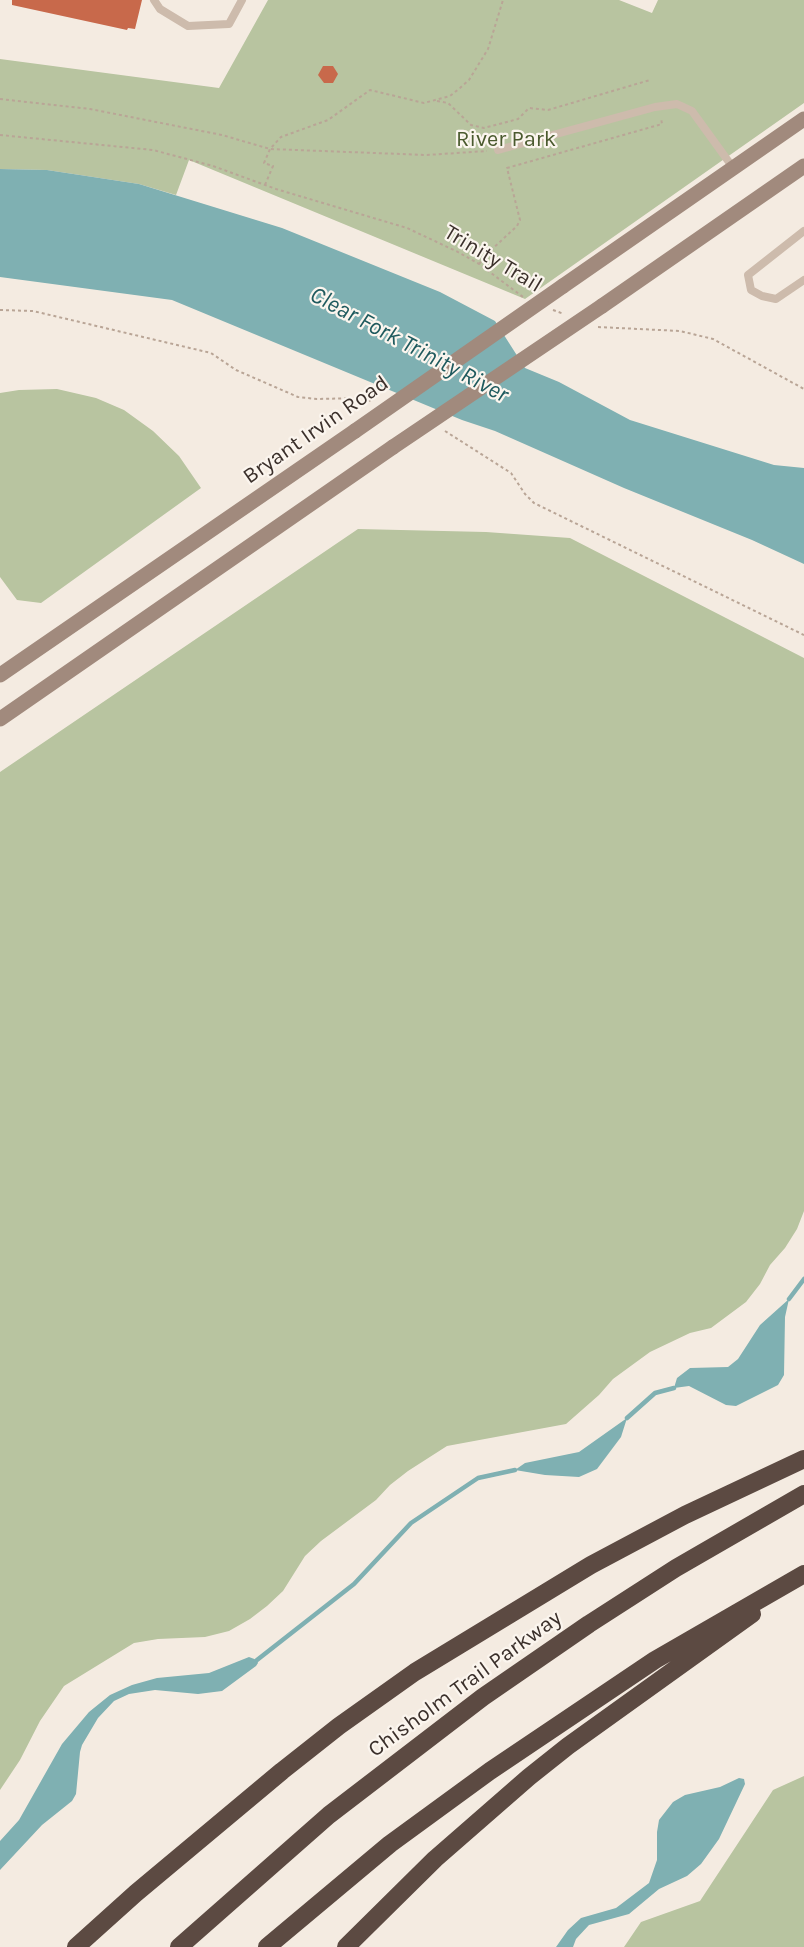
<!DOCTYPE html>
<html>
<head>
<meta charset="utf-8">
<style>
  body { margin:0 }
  canvas { display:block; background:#f4ebe1 }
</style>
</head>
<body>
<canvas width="804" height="1947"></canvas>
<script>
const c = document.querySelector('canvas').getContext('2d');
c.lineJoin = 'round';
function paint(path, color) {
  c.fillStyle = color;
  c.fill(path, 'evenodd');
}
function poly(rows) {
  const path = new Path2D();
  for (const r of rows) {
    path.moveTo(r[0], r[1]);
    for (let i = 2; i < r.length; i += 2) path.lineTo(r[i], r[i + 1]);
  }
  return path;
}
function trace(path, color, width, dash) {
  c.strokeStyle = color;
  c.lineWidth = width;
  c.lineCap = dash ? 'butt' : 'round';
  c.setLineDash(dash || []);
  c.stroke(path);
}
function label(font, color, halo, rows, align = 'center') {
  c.font = font + ' Karla,sans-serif';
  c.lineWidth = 4.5;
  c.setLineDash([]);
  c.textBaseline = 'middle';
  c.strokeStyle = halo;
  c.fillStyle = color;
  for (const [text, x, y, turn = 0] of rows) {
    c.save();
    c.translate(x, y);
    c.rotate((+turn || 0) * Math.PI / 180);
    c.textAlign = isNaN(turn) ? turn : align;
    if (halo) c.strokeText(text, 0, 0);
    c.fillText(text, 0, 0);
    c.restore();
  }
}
paint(poly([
  [268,0,619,0,652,13,658,0,804,0,804,103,525,299,189,160,176,195,139,184,47,170,0,169,0,59,219,88],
  [57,389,96,398,124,410,153,431,179,456,201,488,41,603,17,600,0,577,0,393,19,390],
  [358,529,486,532,570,538,804,658,804,1211,797,1229,785,1248,770,1265,760,1284,746,1302,711,1328,690,1333,650,1352,613,1379,599,1395,566,1424,447,1446,408,1471,390,1485,376,1500,321,1541,305,1556,283,1591,267,1606,250,1619,229,1631,205,1637,158,1639,134,1643,64,1686,40,1721,20,1760,0,1790,0,772],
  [804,1776,804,1947,624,1947,641,1922,700,1901,773,1790]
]), '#b8c4a0');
paint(poly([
  [0,169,47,170,139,184,282,228,440,292,495,321,525,368,559,382,630,420,774,465,804,468,804,564,752,540,624,488,495,431,462,420,172,300,0,277],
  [789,1299,785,1317,784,1375,778,1385,736,1406,726,1405,689,1386,674,1388,677,1378,690,1368,728,1367,738,1359,760,1325],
  [627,1418,621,1437,597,1469,579,1477,545,1475,515,1470,525,1463,579,1452],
  [249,1657,257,1660,258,1663,256,1666,222,1691,198,1694,155,1690,129,1694,114,1701,98,1718,82,1745,80,1752,76,1794,72,1801,42,1825,0,1870,0,1841,19,1820,62,1744,89,1712,110,1695,132,1685,157,1678,209,1673],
  [739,1778,744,1779,745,1784,719,1839,701,1864,687,1876,659,1889,629,1914,589,1925,576,1939,573,1947,556,1947,568,1930,581,1918,616,1908,649,1883,657,1860,657,1832,659,1820,673,1802,685,1795,720,1787]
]), '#7fb0b2');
trace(poly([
  [789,1299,804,1279],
  [627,1418,655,1393,674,1388],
  [257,1660,354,1584,411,1523,478,1478,515,1470]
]), '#7fb0b2', 4.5);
paint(poly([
  [12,0,142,0,135,29,128,28,127,30,12,5],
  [323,66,333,66,338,74,333,83,324,83,318,75]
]), '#c8694b');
trace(poly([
  [0,99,90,109,222,135,270,149,427,155,487,151],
  [437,101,448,103,471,125,484,128,518,119,529,108,548,110,650,80],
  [0,135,153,150,213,166,276,189,407,228,458,252,479,264,523,297],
  [265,185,273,166,264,163,270,149,281,137,328,120,370,90,424,103,450,96,460,88,469,80,488,49,503,0],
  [479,264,489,252,517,226,520,220,507,168,662,124,661,118],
  [0,310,33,311,211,353,236,370,298,397,317,399,363,398,373,402],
  [553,310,564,314],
  [598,327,680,331,713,339,804,389],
  [445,431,511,473,525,494,534,503,804,635]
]), '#b9a596', 2, [3, 3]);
trace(poly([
  [154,0,160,9,188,26,229,24,242,0],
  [498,150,655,107,677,104,692,111,734,169],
  [804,231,748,275,751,290,762,296,776,299,804,280]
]), '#cdbbac', 8);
trace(poly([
  [563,286,804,119],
  [602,306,804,166],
  [0,675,355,431],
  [0,719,393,447]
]), '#a18a7d', 15);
trace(poly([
  [76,1947,136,1893,282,1771,339,1726,415,1672,591,1565,685,1515,804,1459],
  [179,1947,329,1815,483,1697,589,1624,676,1568,804,1494],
  [267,1947,390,1844,490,1771,655,1660,804,1574],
  [346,1947,435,1859,529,1777,568,1746,752,1614]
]), '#5c4a42', 18);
trace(poly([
  [355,431,563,286],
  [393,447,602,306]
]), '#a18a7d', 15);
label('22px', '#4a5a2e', '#fbf5ee', [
  ["River Park",506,140]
]);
label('22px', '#3b302b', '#fbf5ee', [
  ["Trinity Trail",493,259,31],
  ["Bryant Irvin Road",316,430,-35],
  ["Chisholm Trail Parkway",465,1684,-36]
]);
label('italic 24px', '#1f5a5e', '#fbf5ee', [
  ["Clear Fork Trinity River",409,345,28]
]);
</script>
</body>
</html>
